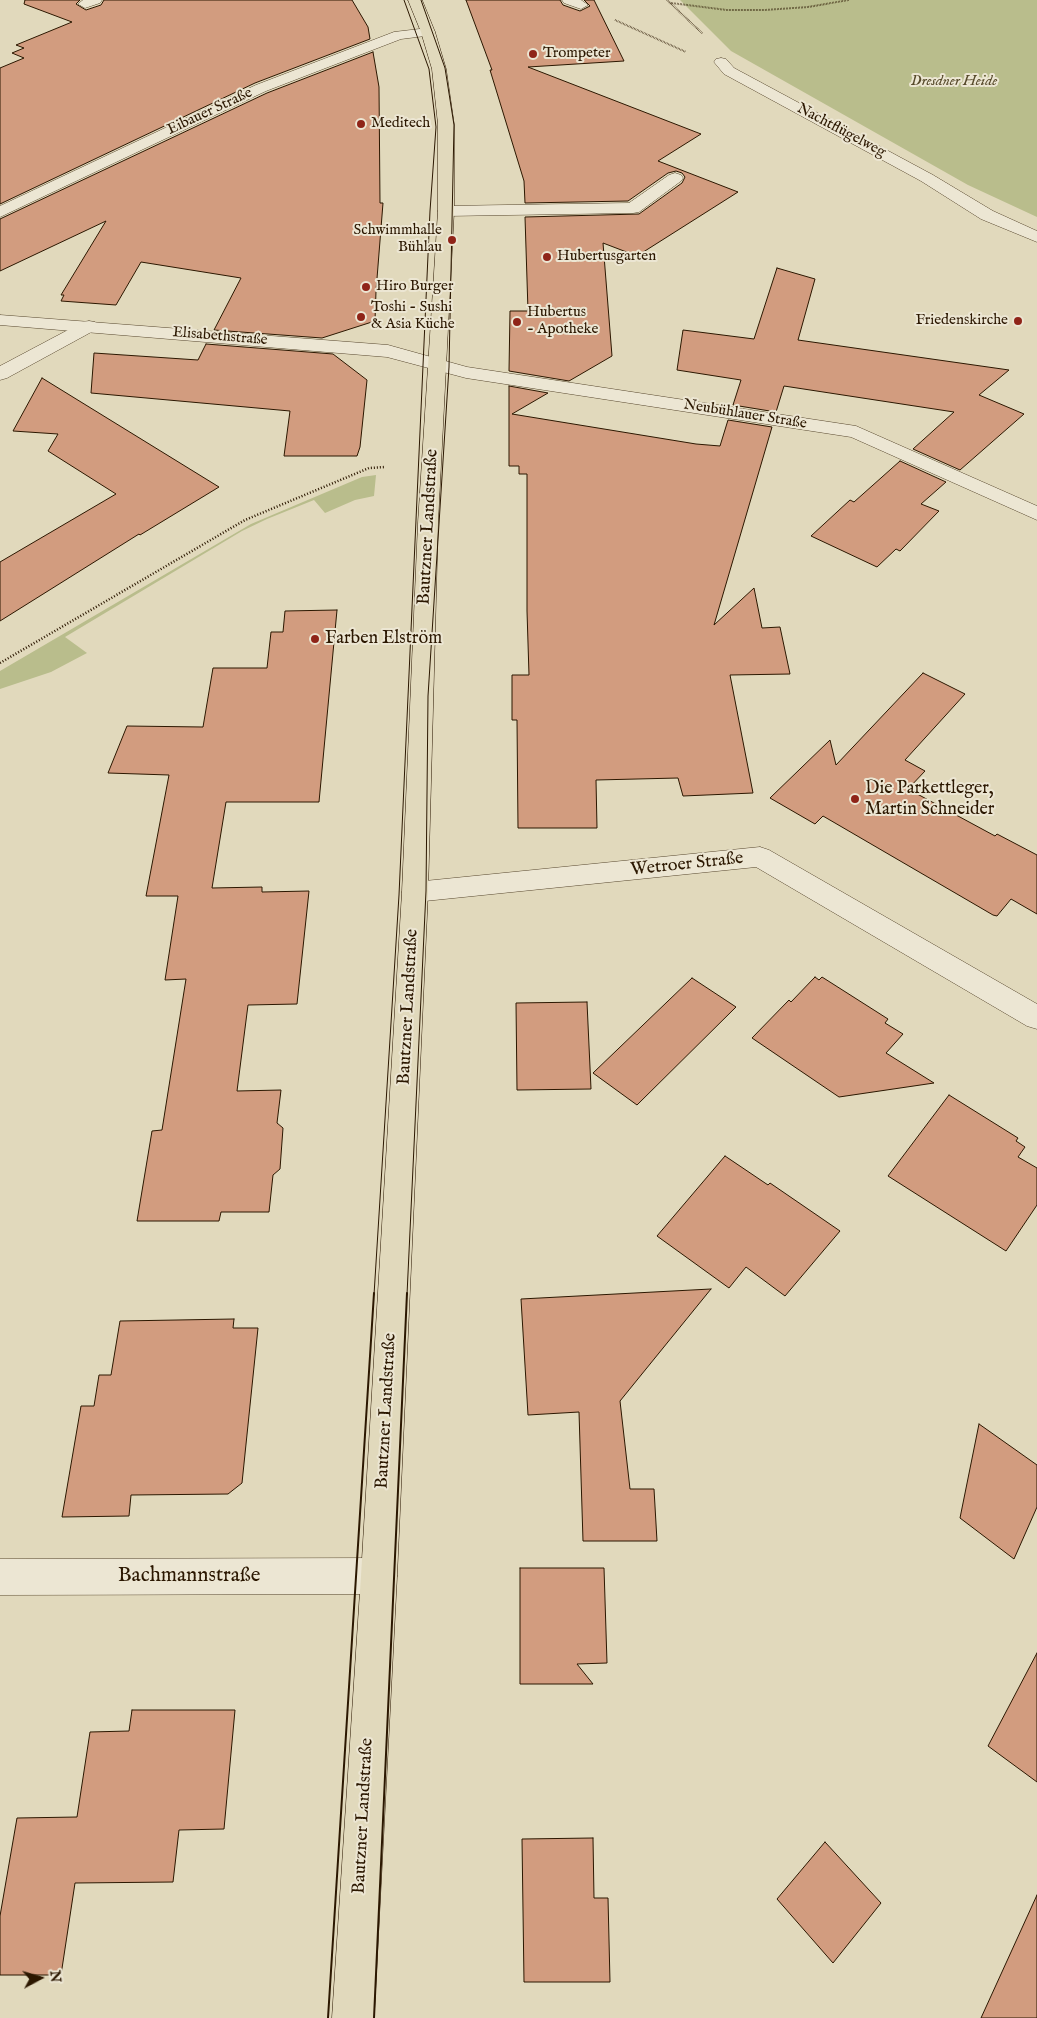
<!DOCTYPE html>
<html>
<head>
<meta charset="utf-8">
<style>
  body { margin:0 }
  #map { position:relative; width:1037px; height:2018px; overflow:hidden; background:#e1d9bc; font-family:"IM FELL English",serif }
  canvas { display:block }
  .north { position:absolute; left:15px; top:1953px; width:50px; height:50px; -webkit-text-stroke:4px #ece6d3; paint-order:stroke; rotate:84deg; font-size:14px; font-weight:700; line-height:20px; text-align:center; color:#2b1700 }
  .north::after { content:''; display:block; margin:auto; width:18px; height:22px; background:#2b1700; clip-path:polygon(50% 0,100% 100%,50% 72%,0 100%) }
</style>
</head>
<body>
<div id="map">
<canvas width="1037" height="2018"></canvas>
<div class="north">N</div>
</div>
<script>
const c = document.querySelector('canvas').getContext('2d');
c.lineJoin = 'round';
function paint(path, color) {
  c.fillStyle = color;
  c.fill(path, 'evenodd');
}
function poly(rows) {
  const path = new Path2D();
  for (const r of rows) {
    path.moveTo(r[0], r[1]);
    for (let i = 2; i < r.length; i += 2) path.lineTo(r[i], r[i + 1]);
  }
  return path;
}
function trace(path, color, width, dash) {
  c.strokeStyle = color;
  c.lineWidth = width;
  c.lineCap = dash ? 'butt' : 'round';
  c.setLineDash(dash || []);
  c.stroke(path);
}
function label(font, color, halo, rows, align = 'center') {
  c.font = font + ' "IM FELL English",serif';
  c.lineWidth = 4;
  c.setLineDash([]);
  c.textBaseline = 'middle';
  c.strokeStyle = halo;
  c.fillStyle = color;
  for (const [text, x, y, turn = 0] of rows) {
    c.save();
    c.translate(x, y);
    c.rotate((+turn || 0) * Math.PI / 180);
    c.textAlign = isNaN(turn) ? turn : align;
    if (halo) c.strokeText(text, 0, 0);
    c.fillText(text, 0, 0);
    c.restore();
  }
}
paint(poly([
  [680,0,1037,0,1037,217,968,185,731,51],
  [376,475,374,496,355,500,325,513,314,500,267,519,242,531,65,637,87,653,51,672,0,689,0,671,251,524,362,477]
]), '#b9bd8c');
const building = poly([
  [25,0,80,0,76,4,86,10,101,5,104,0,352,0,368,27,370,39,255,83,0,204,0,68,24,58,12,53,24,48,16,45,72,22,24,4,25,0],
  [466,0,560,0,563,5,580,11,590,6,584,0,594,0,624,61,528,67,701,134,658,161,738,192,637,256,603,243,612,356,569,381,509,371,510,311,528,311,525,217,639,214,682,183,685,177,682,173,676,171,668,173,628,201,525,203,524,181,490,70,492,70,466,0],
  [373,52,379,87,380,203,383,203,376,291,375,321,322,338,214,330,241,278,141,262,116,305,61,301,64,295,61,295,106,221,0,271,0,219,267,93,373,52],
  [777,268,815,279,798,340,1009,370,979,395,1024,414,960,470,913,449,954,412,784,386,776,412,733,405,741,380,677,370,683,330,754,339,777,268],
  [206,344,333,354,367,380,360,447,357,456,284,456,290,411,91,393,94,353,198,360,206,344],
  [42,378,219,487,140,535,139,534,0,621,0,562,116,494,48,451,58,434,13,431,42,378],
  [509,386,548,393,512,414,696,444,720,446,728,420,772,427,714,625,754,588,762,628,780,627,790,674,730,675,753,793,683,796,678,778,596,780,597,828,518,828,517,720,512,720,512,675,529,675,527,611,527,474,519,474,519,466,509,466,509,386],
  [900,461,946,482,921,504,939,511,900,551,896,549,877,567,811,536,850,500,854,502,900,461],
  [337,610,319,802,226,802,212,888,262,887,262,892,309,891,297,1004,248,1005,237,1091,281,1090,277,1123,283,1128,280,1169,273,1175,269,1212,221,1212,219,1221,137,1221,152,1131,162,1130,186,979,165,980,178,896,146,896,169,775,108,773,127,726,203,727,213,668,267,668,271,632,283,632,285,611,337,610],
  [923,673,965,694,905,760,925,771,908,789,995,836,997,834,1037,855,1037,914,1011,899,997,916,993,915,823,816,815,824,770,798,830,740,836,765,923,673],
  [815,977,819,980,822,977,888,1019,885,1023,903,1034,886,1053,934,1083,839,1097,752,1038,789,1000,791,1002,815,977],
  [692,978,736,1007,637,1105,593,1073,692,978],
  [587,1002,591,1089,517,1090,516,1003,587,1002],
  [949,1095,1018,1138,1016,1141,1025,1147,1018,1157,1037,1168,1037,1205,1006,1251,888,1176,949,1095],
  [725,1156,768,1185,770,1183,840,1231,785,1296,746,1267,729,1288,657,1236,725,1156],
  [711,1289,620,1401,630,1489,654,1489,657,1541,583,1541,579,1412,528,1415,521,1299,711,1289],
  [234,1319,233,1328,258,1328,242,1483,228,1494,131,1495,129,1516,62,1517,81,1406,94,1406,99,1375,111,1375,120,1321,234,1319],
  [979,1424,1037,1465,1037,1507,1014,1559,960,1518,979,1424],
  [520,1568,604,1568,607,1663,577,1664,593,1684,520,1684,520,1568],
  [1037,1653,1037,1782,988,1746,1037,1653],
  [132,1710,235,1710,224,1829,179,1830,173,1882,75,1883,61,1975,0,1975,0,1916,17,1818,77,1817,90,1732,129,1731,132,1710],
  [593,1838,594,1898,608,1898,610,1982,524,1982,522,1839,593,1838],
  [825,1842,881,1903,833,1963,777,1899,825,1842],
  [1037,1895,1037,2018,981,2018,1037,1895]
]);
paint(building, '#d29c7f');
trace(building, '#2b1700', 1);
const service = poly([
  [675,173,681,175,683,178,681,181,639,212,633,213,446,216,440,215,438,211,440,207,446,206,629,203,669,175,675,173],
  [89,321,95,322,98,326,95,330,7,378,0,380,0,366,83,322,89,321]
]);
const minor = poly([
  [83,0,102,0,100,3,85,8,78,4,83,0],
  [562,0,581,0,588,5,581,9,564,3,562,0],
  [428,28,433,29,435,32,433,35,401,39,266,91,0,217,0,206,256,85,394,32,428,28],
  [721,58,726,59,734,68,933,175,993,211,1037,231,1037,242,981,219,921,181,724,74,714,62,716,59,721,58],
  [0,315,388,345,467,367,856,426,1037,506,1037,520,851,437,466,378,387,357,0,325,0,315],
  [760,847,769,850,1037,1004,1037,1029,1027,1026,756,867,415,902,406,899,402,892,406,885,415,882,760,847],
  [379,1558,391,1564,397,1576,391,1588,379,1594,0,1595,0,1559,379,1558]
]);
const primary = poly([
  [408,0,422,0,435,32,446,69,454,124,454,211,438,523,428,892,397,1576,374,2018,332,2018,361,1576,402,892,418,523,438,211,438,124,432,69,421,32,408,0]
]);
trace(service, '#58482f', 1);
trace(minor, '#58482f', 1);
trace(primary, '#2b1700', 1);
trace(poly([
  [667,0,703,34],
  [671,3,727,10,765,10,808,7,849,0],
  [615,20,686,52]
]), '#2b1700', 2, [0.5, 1]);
trace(poly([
  [0,663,245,520,369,468,385,467]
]), '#2b1700', 2.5, [1, 2]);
paint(service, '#ece6d3');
paint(minor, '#ece6d3');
paint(primary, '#e1d9bc');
trace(poly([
  [374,1295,399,895,430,211,436,127,429,69,404,0],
  [407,1295,426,891,428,696,449,367,454,125,445,68,421,0]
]), '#2b1700', 1);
trace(poly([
  [328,2018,374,1293],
  [374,2018,407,1293]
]), '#2b1700', 2);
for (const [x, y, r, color] of [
  [533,54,5,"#8f2418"],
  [361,124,5,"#8f2418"],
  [452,240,5,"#8f2418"],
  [547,257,5,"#8f2418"],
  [366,287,5,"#8f2418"],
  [361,317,5,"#8f2418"],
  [1018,321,5,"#8f2418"],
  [517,322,5,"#8f2418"],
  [315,639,5,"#8f2418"],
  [855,799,5,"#8f2418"]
]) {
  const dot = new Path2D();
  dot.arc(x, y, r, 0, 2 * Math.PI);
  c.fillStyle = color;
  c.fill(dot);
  trace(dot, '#ece6d3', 2);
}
label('15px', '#2b1700', '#ece6d3', [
  ["Trompeter",543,54],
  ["Meditech",371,124],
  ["Schwimmhalle",442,231,"right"],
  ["Bühlau",442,248,"right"],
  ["Hubertusgarten",557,257],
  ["Hiro Burger",376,287],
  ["Toshi - Sushi",371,308],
  ["& Asia Küche",371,325],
  ["Hubertus",527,313],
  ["- Apotheke",527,330],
  ["Friedenskirche",1008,321,"right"]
], 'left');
label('italic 15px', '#56492a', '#ece6d3', [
  ["Dresdner Heide",954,82]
]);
label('15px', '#2b1700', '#ece6d3', [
  ["Eibauer Straße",210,112,-25],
  ["Nachtflügelweg",841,131,28],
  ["Elisabethstraße",220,337,5],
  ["Neubühlauer Straße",745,415,9]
]);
label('18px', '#2b1700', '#ece6d3', [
  ["Bautzner Landstraße",429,527,-87],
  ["Wetroer Straße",687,865,-6],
  ["Bautzner Landstraße",409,1007,-87],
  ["Bautzner Landstraße",387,1411,-87],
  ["Bautzner Landstraße",364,1816,-87]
]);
label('18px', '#2b1700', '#ece6d3', [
  ["Farben Elström",325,639],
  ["Die Parkettleger,",865,789],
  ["Martin Schneider",865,810]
], 'left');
label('21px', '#2b1700', '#ece6d3', [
  ["Bachmannstraße",189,1577]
]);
</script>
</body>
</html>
